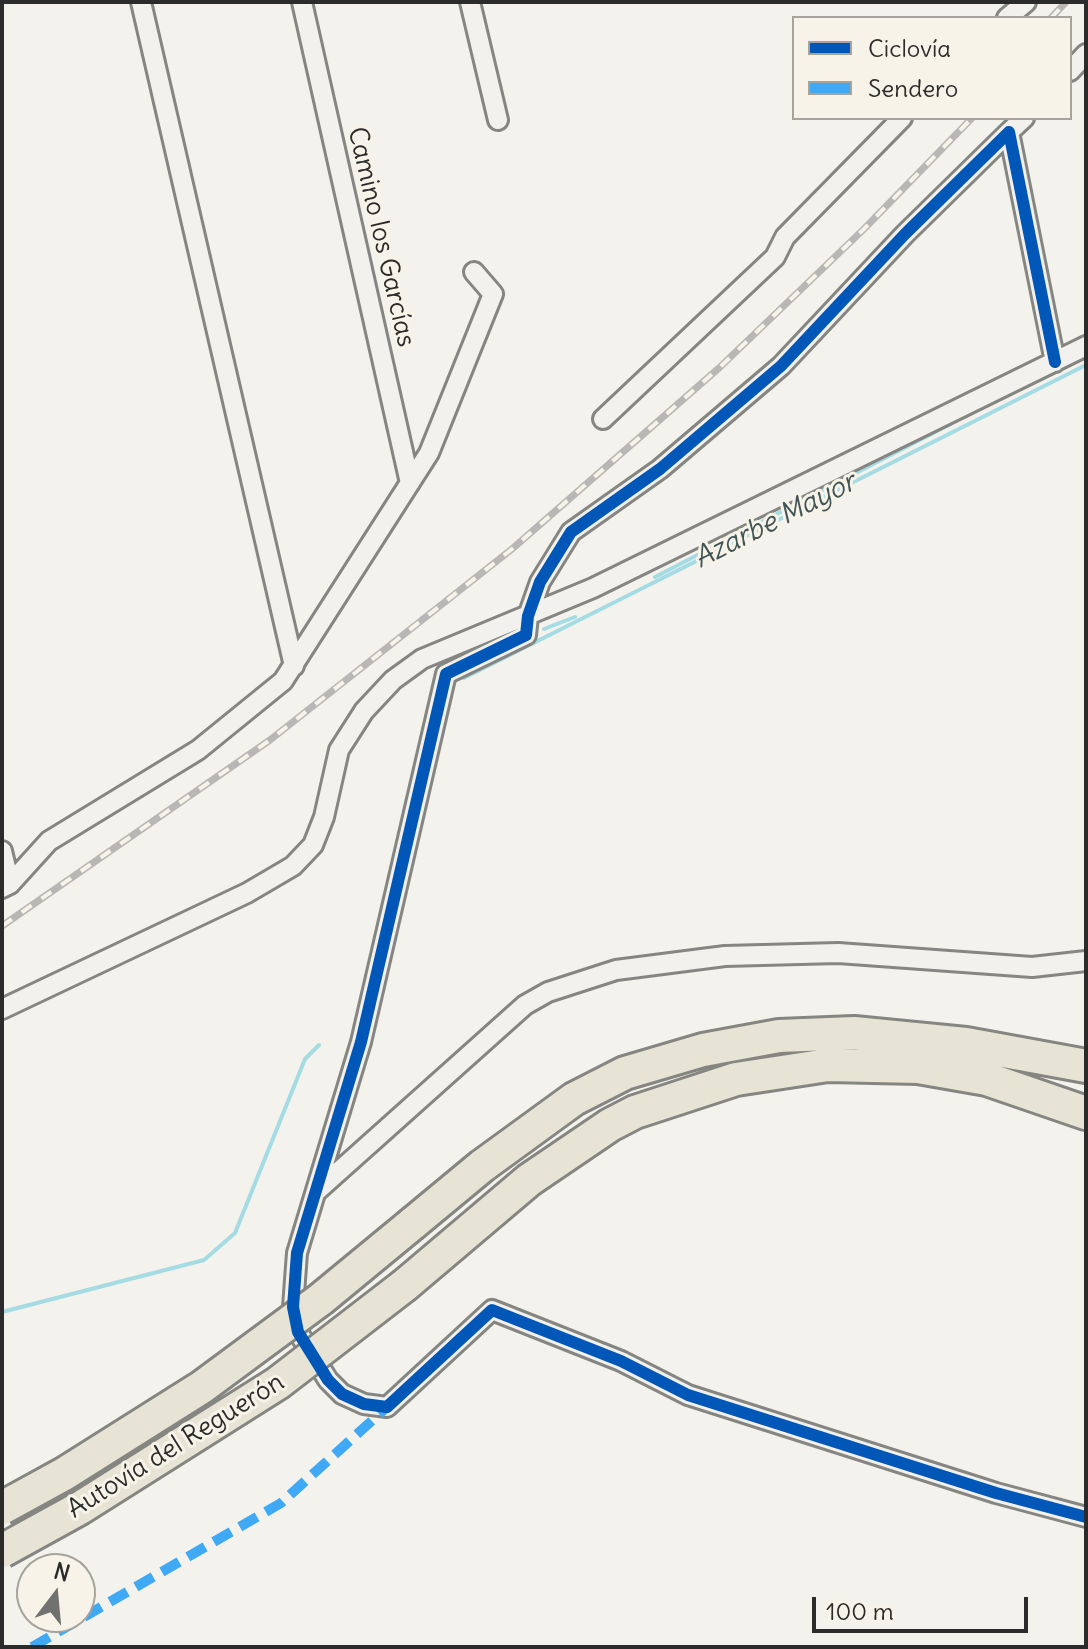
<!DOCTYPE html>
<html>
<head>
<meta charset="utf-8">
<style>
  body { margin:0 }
  #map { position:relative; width:1088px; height:1649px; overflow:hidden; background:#f4f2ec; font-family:Delius,sans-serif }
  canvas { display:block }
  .frame { position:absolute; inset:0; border:4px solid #2b2b2b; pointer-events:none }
  .legend { position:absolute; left:792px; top:16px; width:280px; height:104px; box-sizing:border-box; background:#f7f3e8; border:2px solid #a5a39c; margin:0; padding:10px 14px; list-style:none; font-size:24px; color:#2b2b2b }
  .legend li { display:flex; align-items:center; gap:16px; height:40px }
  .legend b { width:40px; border:2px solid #a5a39c }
  .north { position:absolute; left:16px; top:1553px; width:80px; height:80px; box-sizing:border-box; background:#f7f3e8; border:2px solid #a5a39c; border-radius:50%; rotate:16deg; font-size:22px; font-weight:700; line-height:32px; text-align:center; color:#2b2b2b }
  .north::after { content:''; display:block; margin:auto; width:28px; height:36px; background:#71716f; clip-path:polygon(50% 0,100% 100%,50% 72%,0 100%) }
  .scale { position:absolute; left:812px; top:1597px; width:216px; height:36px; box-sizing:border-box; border:4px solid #2b2b2b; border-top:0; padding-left:10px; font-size:24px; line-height:28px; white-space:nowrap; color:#2b2b2b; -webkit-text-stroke:6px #f7f3e8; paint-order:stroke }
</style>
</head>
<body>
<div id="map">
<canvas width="1088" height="1649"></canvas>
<div class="frame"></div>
<ul class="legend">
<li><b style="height:10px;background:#0057b8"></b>Ciclovía</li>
<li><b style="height:10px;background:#3fa9f5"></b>Sendero</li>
</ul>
<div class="north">N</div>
<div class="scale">100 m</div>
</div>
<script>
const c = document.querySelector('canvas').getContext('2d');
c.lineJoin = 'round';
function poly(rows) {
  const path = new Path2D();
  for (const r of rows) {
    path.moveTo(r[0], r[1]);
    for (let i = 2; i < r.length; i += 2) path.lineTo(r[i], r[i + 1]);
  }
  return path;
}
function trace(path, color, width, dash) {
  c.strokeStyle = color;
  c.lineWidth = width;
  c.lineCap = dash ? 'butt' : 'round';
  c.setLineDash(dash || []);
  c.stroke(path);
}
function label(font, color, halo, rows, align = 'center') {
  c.font = font + ' Delius,sans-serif';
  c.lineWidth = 6;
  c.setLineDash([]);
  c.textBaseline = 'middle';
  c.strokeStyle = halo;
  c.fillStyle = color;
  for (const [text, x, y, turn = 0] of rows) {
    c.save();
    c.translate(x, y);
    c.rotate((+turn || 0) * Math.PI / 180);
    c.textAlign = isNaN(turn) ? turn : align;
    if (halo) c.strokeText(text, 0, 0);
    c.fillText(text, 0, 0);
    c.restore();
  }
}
trace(poly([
  [1014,392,1086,357],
  [655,577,995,401],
  [544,629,575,617],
  [464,678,1086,365],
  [2,1312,204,1260,235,1233,305,1059,319,1045]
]), '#a5dce4', 4);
const street = poly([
  [141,2,294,666],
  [302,2,410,483],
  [470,2,498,120],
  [1007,18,1026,2],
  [1070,71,1086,54],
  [1009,132,1024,118],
  [1055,362,1009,132,905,234,781,366,660,469,571,532,540,582,528,616,526,635,446,674,361,1042,297,1253,293,1307,298,1332,328,1380,342,1394,364,1404,387,1407,492,1310,621,1361,688,1395,996,1493,1086,1517],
  [603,419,775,257,785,237,902,118],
  [2,851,10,884],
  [2,888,10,884,49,841,198,750,283,681,429,453,493,294,474,272],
  [2,1009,247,893,293,866,313,845,324,817,339,750,364,711,393,680,422,659,593,588,1086,346],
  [318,1190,525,1005,548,992,616,970,725,956,838,953,1032,967,1086,961]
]);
const highway = poly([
  [412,1224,482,1166,574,1099,625,1073,703,1050,779,1036,854,1033,966,1044,1086,1066],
  [405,1285,529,1180,610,1125,635,1112,736,1079,828,1065,918,1067,987,1079,1086,1113]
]);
trace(street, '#858582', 24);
trace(highway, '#858582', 38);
trace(street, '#f2f1ed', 18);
trace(highway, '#e8e4d5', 32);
const rail = poly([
  [1051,18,1066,2],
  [2,926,270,740,512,549,719,368,864,229,972,118]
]);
trace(rail, '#b8b7b5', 7);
trace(rail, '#f7f3e8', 4, [12]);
const highwayBridge = poly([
  [2,1508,64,1474,202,1387,321,1299,412,1224],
  [2,1551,80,1508,278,1383,405,1285]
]);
trace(highwayBridge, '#858582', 38, []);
trace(highwayBridge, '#e8e4d5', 32);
trace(poly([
  [32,1647,281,1503,387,1407]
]), '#3fa9f5', 10, [20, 10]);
trace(poly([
  [1055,362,1009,132,905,234,781,366,660,469,571,532,540,582,528,616,526,635,446,674,361,1042,297,1253,293,1307,298,1332,328,1380,342,1394,364,1404,387,1407,492,1310,621,1361,688,1395,996,1493,1086,1517]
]), '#0057b8', 12);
label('26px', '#2b2b2b', '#f7f3e8', [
  ["Camino los Garcías",381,237,77],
  ["Autovía del Reguerón",176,1446,-32]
]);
label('italic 28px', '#415558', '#f7f3e8', [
  ["Azarbe Mayor",775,521,-27]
]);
</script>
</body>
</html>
